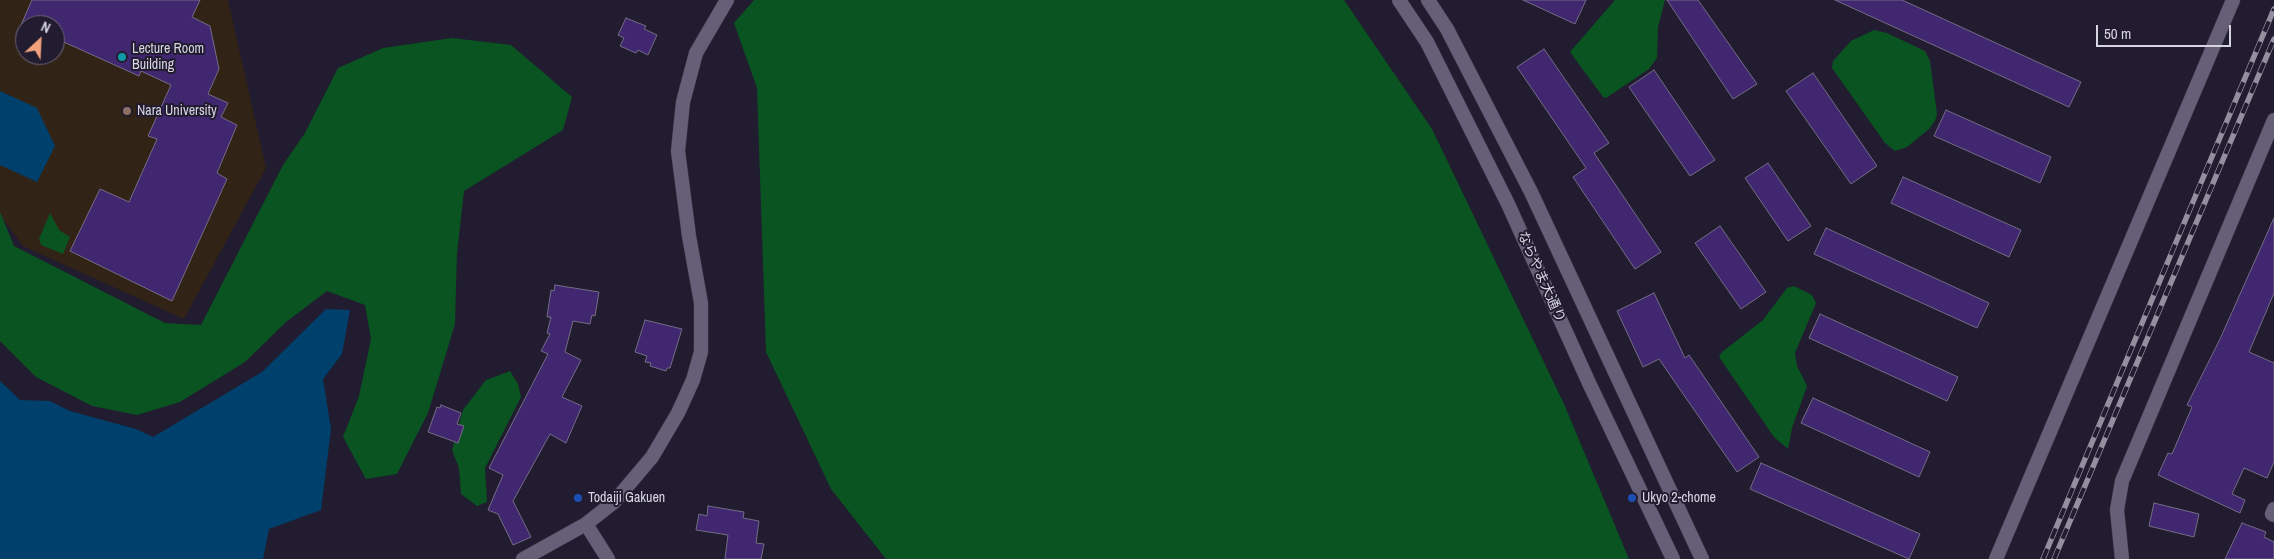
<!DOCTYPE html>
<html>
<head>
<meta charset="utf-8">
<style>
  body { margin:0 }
  #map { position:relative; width:2274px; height:559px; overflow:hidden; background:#211c2f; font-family:"Archivo Narrow",sans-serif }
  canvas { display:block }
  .north { position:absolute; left:15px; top:15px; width:50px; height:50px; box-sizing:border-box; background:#211c2f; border:1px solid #6a6677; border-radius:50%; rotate:25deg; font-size:14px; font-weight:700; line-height:20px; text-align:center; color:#d8d5e3 }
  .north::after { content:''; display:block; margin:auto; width:18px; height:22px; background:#f1a17c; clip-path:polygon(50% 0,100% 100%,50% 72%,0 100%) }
  .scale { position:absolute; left:2096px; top:25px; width:135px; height:22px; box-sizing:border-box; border:2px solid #d8d5e3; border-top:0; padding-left:6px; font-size:15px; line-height:18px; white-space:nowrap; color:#d8d5e3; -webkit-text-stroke:4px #211c2f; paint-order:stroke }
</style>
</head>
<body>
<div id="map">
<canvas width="2274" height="559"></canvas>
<div class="north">N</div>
<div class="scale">50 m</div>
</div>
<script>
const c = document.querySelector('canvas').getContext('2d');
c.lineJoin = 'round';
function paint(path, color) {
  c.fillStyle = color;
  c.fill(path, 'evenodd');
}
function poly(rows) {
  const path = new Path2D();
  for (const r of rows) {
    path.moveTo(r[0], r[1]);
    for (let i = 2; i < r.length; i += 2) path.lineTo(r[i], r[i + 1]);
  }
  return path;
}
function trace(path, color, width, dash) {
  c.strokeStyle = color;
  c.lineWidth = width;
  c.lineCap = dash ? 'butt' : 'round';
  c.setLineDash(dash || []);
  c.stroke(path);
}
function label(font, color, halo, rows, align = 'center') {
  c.font = font + ' "Archivo Narrow","Noto Sans JP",sans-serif';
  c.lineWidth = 4;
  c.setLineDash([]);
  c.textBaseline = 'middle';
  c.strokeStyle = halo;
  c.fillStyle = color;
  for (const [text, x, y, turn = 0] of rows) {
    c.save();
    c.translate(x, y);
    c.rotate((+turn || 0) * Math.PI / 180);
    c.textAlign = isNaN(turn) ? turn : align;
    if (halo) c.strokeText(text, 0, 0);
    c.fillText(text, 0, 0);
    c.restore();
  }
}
paint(poly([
  [0,0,228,0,266,168,184,319,23,246,0,215],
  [25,25,55,25,55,55,25,55]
]), '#322317');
paint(poly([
  [754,0,1344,0,1432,129,1564,404,1629,559,886,559,831,489,766,352,757,88,734,23],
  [1615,0,1665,0,1658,27,1657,58,1649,69,1606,98,1603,97,1570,52],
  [1874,30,1887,33,1925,51,1930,61,1937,114,1935,121,1929,129,1907,147,1895,151,1885,143,1832,68,1833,61,1851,41],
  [452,38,511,45,572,97,563,130,464,191,457,253,455,324,428,413,397,474,366,479,343,437,359,396,371,339,365,305,327,291,286,322,245,362,180,402,137,415,92,406,36,377,0,341,0,212,14,246,165,323,201,325,283,165,305,133,338,68,383,48],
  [50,213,59,230,70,237,63,254,41,245,39,239],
  [1794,286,1812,295,1816,303,1795,353,1797,366,1807,386,1792,428,1788,449,1774,437,1719,357,1722,352,1763,320,1787,288],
  [510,371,518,384,521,397,485,468,487,502,477,506,461,494,459,468,452,450,463,410,486,380]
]), '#095421');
paint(poly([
  [0,91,37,108,55,146,37,182,0,165],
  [326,309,350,310,342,354,323,379,331,429,321,510,269,529,263,559,0,559,0,381,20,400,50,401,70,411,136,429,153,437,262,372]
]), '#00406c');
const building = poly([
  [32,0,200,0,192,17,210,26,219,69,208,94,228,103,221,117,237,125,217,173,227,179,172,301,70,251,100,189,129,202,157,139,148,136,171,85,141,71,139,76,55,38,55,25,21,25,32,0],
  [1523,0,1586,0,1575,24,1523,0],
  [1667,0,1698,0,1757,84,1733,99,1667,0],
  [1835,0,1902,0,2081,82,2069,107,1835,0],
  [626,18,646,26,644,29,657,35,648,55,638,50,636,53,620,46,624,38,618,35,626,18],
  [1544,49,1609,143,1594,153,1661,252,1635,269,1573,177,1586,168,1517,67,1544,49],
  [1654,70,1715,160,1690,176,1629,87,1654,70],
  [1813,73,1877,166,1851,184,1786,91,1813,73],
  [1946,110,2051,157,2040,183,1934,136,1946,110],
  [1768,163,1811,226,1788,241,1745,178,1768,163],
  [1903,177,2021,230,2009,257,1891,203,1903,177],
  [2274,218,2274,293,2249,352,2274,363,2274,462,2267,478,2244,468,2232,494,2245,500,2240,513,2158,475,2168,453,2172,454,2192,407,2187,405,2220,339,2274,218],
  [1720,226,1766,292,1741,309,1695,243,1720,226],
  [1826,228,1989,303,1977,328,1814,254,1826,228],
  [555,285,599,292,595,316,592,315,590,324,573,321,565,352,581,360,562,397,582,406,566,443,550,434,513,501,531,537,513,545,498,514,488,510,503,475,489,468,548,354,541,351,550,334,547,333,551,317,547,317,551,290,554,291,555,285],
  [1654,293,1685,358,1689,355,1759,457,1737,472,1659,359,1643,367,1617,311,1654,293],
  [1820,314,1958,377,1947,401,1809,338,1820,314],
  [645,320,682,329,670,368,667,368,666,371,650,366,651,363,645,362,647,356,635,352,645,320],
  [1813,398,1930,452,1919,477,1801,423,1813,398],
  [441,405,461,413,457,424,464,426,458,443,428,432,437,407,440,408,441,405],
  [1761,463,1920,534,1909,559,1750,489,1761,463],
  [2154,503,2199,514,2194,537,2149,526,2154,503],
  [708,506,744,512,743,518,759,521,756,543,764,544,761,559,725,559,728,535,696,530,699,514,707,516,708,506],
  [2242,523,2266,532,2264,537,2274,542,2274,559,2225,559,2242,523]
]);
paint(building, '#40276f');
trace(building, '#736d85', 1);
const minor = poly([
  [2274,509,2272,514,2274,515],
  [523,559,586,524,608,559]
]);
const tertiary = poly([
  [1399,0,1427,42,1508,204,1589,383,1673,559],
  [1428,0,1447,29,1531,192,1702,559],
  [586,524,614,502,652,457,678,413,693,380,701,352,701,303,689,236,678,151,683,102,696,53,727,0],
  [1996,559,2233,0],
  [2122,559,2117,510,2122,481,2274,120]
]);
trace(minor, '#3c3848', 15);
trace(tertiary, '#3c3848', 15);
trace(minor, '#655f77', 14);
trace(tertiary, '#655f77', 14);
const rail = poly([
  [2043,559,2274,9],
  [2054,559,2274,39]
]);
trace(rail, '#938f9f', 5.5);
trace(rail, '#211c2f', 4, [11]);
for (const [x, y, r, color] of [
  [122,57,5,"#0f9aa8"],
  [127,111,5,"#8d6e63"],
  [578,498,5,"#1a4fb4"],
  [1632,498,5,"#1a4fb4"]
]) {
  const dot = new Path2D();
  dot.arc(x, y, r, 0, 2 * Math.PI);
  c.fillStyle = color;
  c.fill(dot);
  trace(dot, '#211c2f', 2);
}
label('14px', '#d8d5e3', '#211c2f', [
  ["Lecture Room",132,49],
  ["Building",132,65],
  ["Nara University",137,111],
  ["Todaiji Gakuen",588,498],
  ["Ukyo 2-chome",1642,498]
], 'left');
label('14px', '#d8d5e3', '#211c2f', [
  ["ならやま大通り",1541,277,66]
]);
</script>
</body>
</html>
